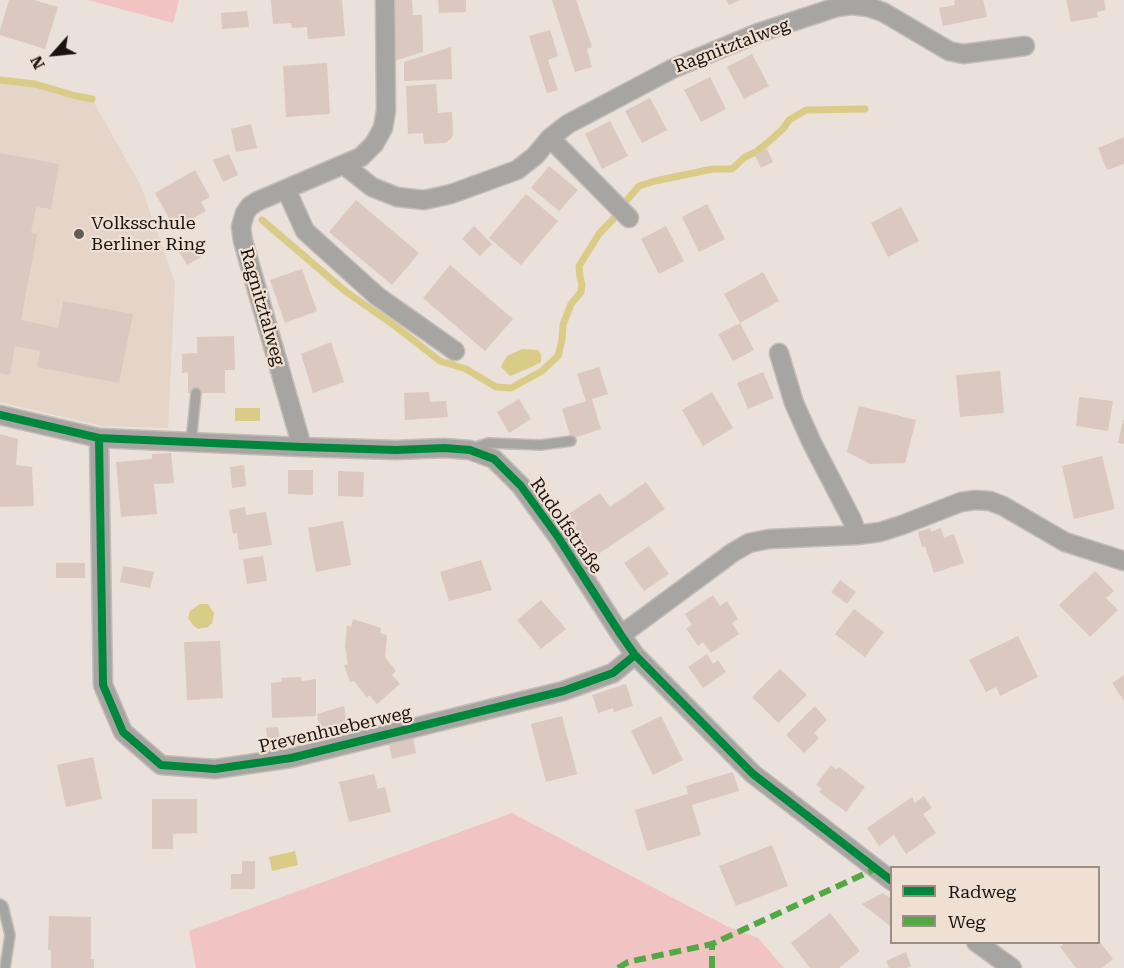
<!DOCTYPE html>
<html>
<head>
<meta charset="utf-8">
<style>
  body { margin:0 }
  #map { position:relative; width:1124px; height:968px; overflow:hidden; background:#eae1da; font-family:"Roboto Serif",serif }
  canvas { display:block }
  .legend { position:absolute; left:890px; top:866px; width:210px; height:78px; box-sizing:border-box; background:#f0e0d4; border:2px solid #9a8e86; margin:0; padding:8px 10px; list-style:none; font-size:18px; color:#191410 }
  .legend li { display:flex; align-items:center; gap:12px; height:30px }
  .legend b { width:30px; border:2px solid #9a8e86 }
  .north { position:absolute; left:24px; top:24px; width:60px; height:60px; -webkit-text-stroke:4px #f0e0d4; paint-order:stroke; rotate:243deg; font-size:16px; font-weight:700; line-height:24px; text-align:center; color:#191410 }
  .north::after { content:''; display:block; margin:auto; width:21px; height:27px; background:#191410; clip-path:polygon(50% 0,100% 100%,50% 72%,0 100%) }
</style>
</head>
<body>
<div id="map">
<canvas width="1124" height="968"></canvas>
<ul class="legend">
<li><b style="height:8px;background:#00873e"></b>Radweg</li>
<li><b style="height:8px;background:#52a842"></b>Weg</li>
</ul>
<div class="north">N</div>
</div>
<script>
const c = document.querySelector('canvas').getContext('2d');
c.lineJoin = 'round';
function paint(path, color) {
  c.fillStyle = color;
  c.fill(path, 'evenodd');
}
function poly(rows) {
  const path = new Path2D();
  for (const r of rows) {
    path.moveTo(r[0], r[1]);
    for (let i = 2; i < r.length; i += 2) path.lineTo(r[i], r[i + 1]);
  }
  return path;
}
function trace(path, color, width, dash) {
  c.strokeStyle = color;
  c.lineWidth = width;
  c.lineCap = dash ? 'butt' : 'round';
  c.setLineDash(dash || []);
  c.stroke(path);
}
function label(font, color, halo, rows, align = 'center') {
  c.font = font + ' "Roboto Serif",serif';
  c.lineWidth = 4.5;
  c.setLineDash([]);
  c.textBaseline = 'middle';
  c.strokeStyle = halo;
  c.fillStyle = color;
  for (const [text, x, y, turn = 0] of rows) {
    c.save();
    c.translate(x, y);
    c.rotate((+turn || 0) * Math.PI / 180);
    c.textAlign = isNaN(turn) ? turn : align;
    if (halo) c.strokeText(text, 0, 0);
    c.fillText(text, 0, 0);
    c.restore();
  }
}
paint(poly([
  [0,80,35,84,76,96,92,99,141,186,175,283,168,428,101,426,0,402]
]), '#e5d5c9');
paint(poly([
  [88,0,179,0,173,23],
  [512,813,728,927,758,938,784,968,196,968,189,931]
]), '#f1c3c2');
paint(poly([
  [522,349,538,350,541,355,541,362,532,367,510,376,501,367,507,356],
  [235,408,260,408,260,421,235,421],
  [200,604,208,604,214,613,212,623,208,627,198,629,193,625,188,618,190,611],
  [295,851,298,865,272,871,269,857]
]), '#dacb86');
trace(poly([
  [0,80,35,84,76,96,92,99],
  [627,200,639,186,655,181,713,169,732,169,745,157,756,152,766,144,783,129,789,120,806,110,865,109],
  [262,220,345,291,395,326,440,361,466,369,496,387,511,388,542,371,558,356,562,340,563,325,571,304,581,292,582,284,580,277,579,266,599,234,616,216]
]), '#dacb86', 7);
paint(poly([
  [9,0,34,0,58,7,45,49,0,35,0,30],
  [271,0,342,0,345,36,308,39,307,27,292,28,291,23,273,24],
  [394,0,412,0,413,15,422,15,423,52,394,61],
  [438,0,466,0,466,12,439,13],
  [552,0,576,0,592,47,587,49,592,67,575,72],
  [726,0,741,0,729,5],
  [954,0,983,0,987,17,943,26,939,8,955,5],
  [1066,0,1104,0,1106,10,1097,12,1098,17,1071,22],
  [247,11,249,27,222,29,221,13],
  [550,30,558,56,548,60,558,90,547,93,529,36],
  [451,47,452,79,404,81,404,62],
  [752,54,769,86,744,99,727,67],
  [327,63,330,114,286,117,283,66],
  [710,77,726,109,701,122,684,90],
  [436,84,438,113,452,112,453,134,451,139,445,143,424,144,423,133,408,134,406,86],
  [650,98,667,130,642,143,625,111],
  [610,121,628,156,602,169,585,134],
  [251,124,257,148,236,152,231,129],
  [1124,137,1124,164,1107,170,1098,148],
  [767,149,773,162,761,168,755,155],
  [0,153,59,164,51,209,36,207,31,233,37,235,21,320,58,328,63,301,133,314,119,383,37,367,40,351,15,346,10,375,0,373],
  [229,154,238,175,223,182,213,160],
  [549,166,578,190,559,211,531,188],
  [195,170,210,197,201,202,206,211,175,229,155,193],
  [526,194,558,221,521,265,489,238],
  [356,200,419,253,392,285,329,232],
  [707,204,725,239,699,252,682,217],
  [901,207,919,241,888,257,871,223],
  [474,226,492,244,480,256,462,239],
  [666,226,684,261,659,274,641,239],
  [190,240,201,257,187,265,177,248],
  [450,265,513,319,485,351,423,298],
  [302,269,317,311,285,323,270,280],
  [763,272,779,301,740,323,724,294],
  [740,323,754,350,733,361,718,334],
  [234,336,235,370,225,370,225,393,188,393,188,372,182,373,182,354,197,353,197,337],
  [331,342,344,382,313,393,301,354],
  [599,367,608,394,592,399,601,429,571,439,562,409,586,401,577,374],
  [1000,371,1004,413,960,417,956,375],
  [763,372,774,398,748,409,737,383],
  [429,392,430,402,446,401,448,417,405,420,404,393],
  [712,392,733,428,703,446,682,410],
  [1079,397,1113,401,1108,431,1076,426],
  [519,399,531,419,509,433,497,412],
  [859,406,916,420,905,463,870,464,847,452],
  [1123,420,1124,420,1124,444,1118,443],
  [0,434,18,439,16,465,32,467,34,506,0,507],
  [171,453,174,483,154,484,157,514,121,517,116,462,152,459,152,454],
  [1102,456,1115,509,1074,519,1062,466],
  [244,465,246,486,232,488,230,467],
  [288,470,313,470,313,495,288,494],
  [338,471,364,472,363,497,338,496],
  [646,482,665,509,591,559,564,517,600,493,610,507],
  [245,507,246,515,266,512,272,545,239,550,237,533,233,534,229,510],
  [343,521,351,565,316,572,308,528],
  [930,528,931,532,941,528,944,538,954,534,964,563,934,573,925,546,922,547,918,532],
  [649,546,669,574,644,591,624,563],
  [263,556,267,581,247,584,243,559],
  [481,560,492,590,449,601,440,572],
  [56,563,85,563,85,578,56,578],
  [123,566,154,572,150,588,120,582],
  [1095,571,1114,591,1106,598,1118,610,1090,637,1059,605],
  [840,580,856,592,847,604,831,592],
  [713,595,720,606,727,601,738,619,732,623,739,634,711,653,703,642,698,646,686,628,692,625,685,614],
  [541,600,566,629,541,649,517,620],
  [854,609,884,632,865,657,835,634],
  [353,619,381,628,380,633,387,635,385,657,396,671,392,675,400,684,377,704,369,695,367,698,354,681,350,682,344,665,348,664,345,647,347,625,351,627],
  [1018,636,1038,677,1000,696,996,687,986,692,969,660],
  [220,641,223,698,187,700,184,642],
  [707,654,713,664,718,660,726,672,703,688,688,667],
  [780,669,807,695,778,723,752,697],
  [1124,675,1124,701,1112,683],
  [301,677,302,681,316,679,316,716,272,718,271,683,282,682,281,678],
  [626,684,633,706,614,712,613,708,598,713,592,695],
  [344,706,349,732,322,740,317,714],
  [815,706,827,720,814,733,819,738,804,753,786,735],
  [562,716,577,774,546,782,531,724],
  [661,716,683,760,653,775,631,731],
  [278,727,281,750,269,752,266,728],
  [413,738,416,753,392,759,389,745],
  [93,757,102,799,66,807,57,765],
  [831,765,836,770,839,767,865,787,846,812,819,792,822,789,816,785],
  [733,772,739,791,692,805,701,835,647,851,635,810,688,794,686,786],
  [374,774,378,789,385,787,391,812,349,822,339,782],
  [924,796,932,808,923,814,936,833,906,854,894,835,879,846,867,828,912,797,915,803],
  [152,799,197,799,197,833,173,834,173,849,152,849],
  [772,845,788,886,736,906,719,866],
  [242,861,255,861,255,889,231,889,231,874,242,874],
  [883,893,892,899,890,926,862,904],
  [830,913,860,951,839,968,810,968,791,943],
  [49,916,91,917,91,959,94,959,94,968,51,968,51,950,48,950],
  [1098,940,1113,959,1102,968,1076,968,1060,947,1066,942,1098,942],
  [906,952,911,966,907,968,889,968,886,961]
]), '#dac8c1');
const lane = poly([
  [191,442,196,393],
  [473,448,488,443,541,445,571,441],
  [0,904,3,906,10,935,5,968]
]);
const street = poly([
  [550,138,629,218],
  [344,165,372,187,397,197,424,200,451,194,517,170,535,156,550,138,568,124,674,68,758,33,837,7,852,5,868,7,883,12,949,51,963,54,1025,46],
  [286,189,305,231,377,296,455,351],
  [779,353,794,403,812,443,840,497,852,520,857,535],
  [0,415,99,438,302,447,396,450,444,448,470,450,494,459,521,486,558,537,621,635,635,655,753,774,892,881],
  [99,438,103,685,123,732,161,765,215,769,291,758,563,691,613,673,635,655],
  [302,447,243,241,241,227,245,213,250,206,258,201,361,157,374,144,383,128,386,110,385,0],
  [621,635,732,553,749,543,769,539,857,535,880,532,902,525,961,502,975,500,990,501,1003,506,1065,542,1124,561],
  [976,942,1012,968]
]);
trace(lane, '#c3bcb7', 12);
trace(street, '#c3bcb7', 21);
trace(lane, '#a7a5a2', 9);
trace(street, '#a7a5a2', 18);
trace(poly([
  [618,968,628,962,712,944,875,869],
  [712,968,712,944]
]), '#52a842', 6, [12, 6]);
trace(poly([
  [0,415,99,438,302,447,396,450,444,448,470,450,494,459,521,486,558,537,621,635,635,655,753,774,892,881],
  [99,438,103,685,123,732,161,765,215,769,291,758,563,691,613,673,635,655]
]), '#00873e', 8);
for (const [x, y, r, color] of [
  [79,234,6,"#625c57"]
]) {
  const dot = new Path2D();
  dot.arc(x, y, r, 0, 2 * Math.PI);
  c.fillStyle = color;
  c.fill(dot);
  trace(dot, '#f0e0d4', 2);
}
label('18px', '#191410', '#f0e0d4', [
  ["Ragnitztalweg",732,46,-21],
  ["Ragnitztalweg",262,307,74],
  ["Rudolfstraße",566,526,55],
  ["Prevenhueberweg",335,730,-13]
]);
label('18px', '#191410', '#f0e0d4', [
  ["Volksschule",91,224],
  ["Berliner Ring",91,245]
], 'left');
</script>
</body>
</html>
